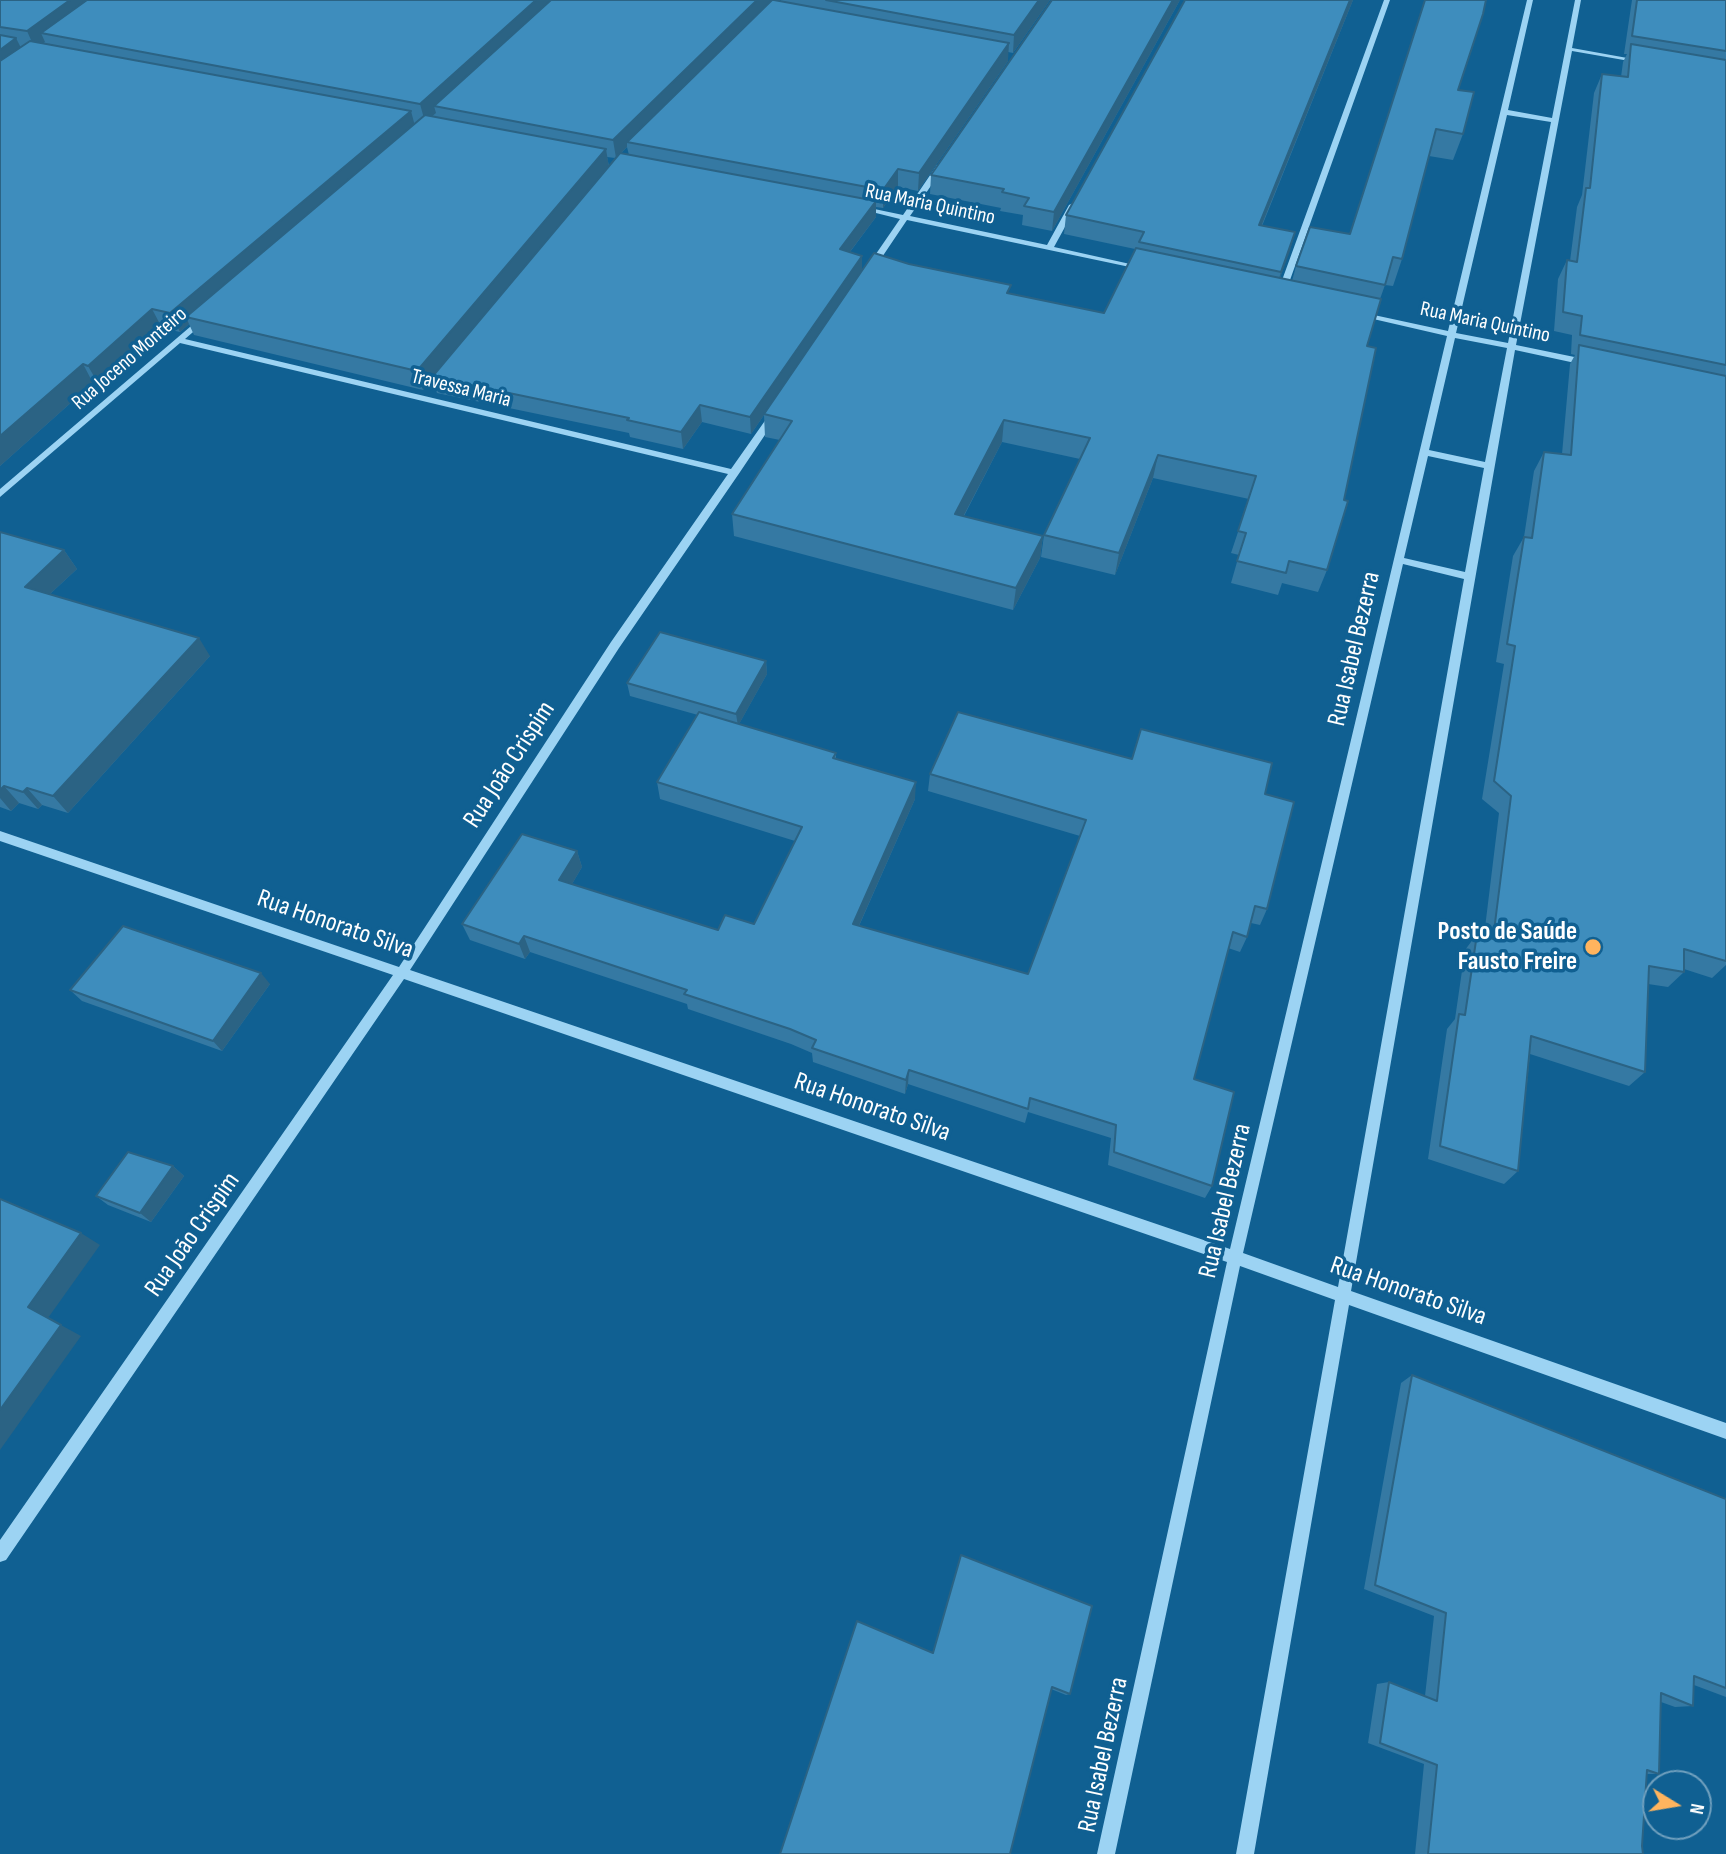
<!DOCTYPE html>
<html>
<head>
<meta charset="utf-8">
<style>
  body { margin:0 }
  #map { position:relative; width:1726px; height:1854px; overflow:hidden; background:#106092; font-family:"Sofia Sans Condensed",sans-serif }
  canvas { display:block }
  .north { position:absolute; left:1642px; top:1770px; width:70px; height:70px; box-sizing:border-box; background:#106092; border:2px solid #70a0be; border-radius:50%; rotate:101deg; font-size:19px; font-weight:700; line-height:28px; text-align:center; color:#fff }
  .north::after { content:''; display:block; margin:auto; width:24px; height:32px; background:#ffb45e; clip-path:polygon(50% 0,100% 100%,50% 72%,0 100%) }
</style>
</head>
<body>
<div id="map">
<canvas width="1726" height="1854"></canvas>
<div class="north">N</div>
</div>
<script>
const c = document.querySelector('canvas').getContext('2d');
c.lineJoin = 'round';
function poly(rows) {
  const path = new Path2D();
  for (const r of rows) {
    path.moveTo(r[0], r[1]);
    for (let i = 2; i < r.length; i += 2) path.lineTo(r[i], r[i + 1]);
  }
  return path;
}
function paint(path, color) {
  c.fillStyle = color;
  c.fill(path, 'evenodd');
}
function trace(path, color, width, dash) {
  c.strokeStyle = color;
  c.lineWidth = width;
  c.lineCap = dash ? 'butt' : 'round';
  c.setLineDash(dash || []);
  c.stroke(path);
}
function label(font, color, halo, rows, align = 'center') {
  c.font = font + ' "Sofia Sans Condensed",sans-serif';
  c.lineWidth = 7;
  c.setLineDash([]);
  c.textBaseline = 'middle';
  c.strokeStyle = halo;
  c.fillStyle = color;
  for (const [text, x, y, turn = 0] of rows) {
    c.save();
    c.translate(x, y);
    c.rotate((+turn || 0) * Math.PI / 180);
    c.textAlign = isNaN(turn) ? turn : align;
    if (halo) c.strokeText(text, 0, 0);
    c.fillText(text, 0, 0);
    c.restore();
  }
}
paint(poly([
  [1384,0,1390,0,1285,294,1278,296,1277,294,1384,0],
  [1527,0,1533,0,1508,110,1552,118,1575,0,1581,0,1572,48,1644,61,1641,63,1572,51,1516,345,1589,360,1593,363,1589,366,1515,350,1351,1291,1726,1423,1726,1439,1349,1305,1254,1854,1236,1854,1335,1300,1240,1266,1115,1854,1097,1854,1227,1262,404,979,6,1560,0,1562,0,1540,393,975,0,841,0,831,399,967,611,642,728,474,180,343,0,497,0,489,204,315,208,318,207,320,185,339,731,469,769,415,775,415,777,417,738,475,619,648,410,970,1230,1249,1447,336,1356,315,1360,312,1448,331,1527,0],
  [1507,115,1551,122,1508,343,1456,333,1507,115],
  [1455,338,1507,348,1485,462,1429,450,1455,338],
  [1428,456,1484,468,1465,572,1404,558,1428,456],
  [1403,564,1464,579,1338,1287,1243,1253,1403,564],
  [937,165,944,167,910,216,1047,245,1069,205,1073,203,1077,205,1054,247,1148,268,1144,270,907,220,874,269,868,269,867,267,900,219,856,208,860,206,903,215,937,165]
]), '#9cd3f3');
paint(poly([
  [0,0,781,1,781,0,1050,0,1013,53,1008,52,1008,61,918,191,898,187,883,208,876,207,876,217,850,252,862,271,1010,294,1104,313,1135,249,1064,234,1066,215,1185,0,1353,0,1262,226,1295,232,1280,278,1292,281,1296,266,1350,234,1458,90,1463,134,1453,160,1429,156,1402,259,1393,286,1385,285,1380,299,1367,346,1327,570,1318,592,1282,583,1278,595,1231,583,1239,555,1231,553,1249,499,1153,478,1115,575,1041,557,1044,535,1080,459,1002,442,964,516,1043,536,1040,558,1013,610,734,536,732,514,780,440,765,437,764,415,751,434,702,422,683,449,630,437,629,433,437,393,432,379,423,390,194,335,189,324,180,332,162,328,99,385,93,383,0,466],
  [627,147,629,155,621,153],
  [607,157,615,158,609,166],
  [1180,0,1052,231,1022,225,1023,215,1000,211,1001,208,930,194,931,175],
  [1632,0,1726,0,1726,965,1712,978,1684,969,1684,972,1668,987,1648,984,1645,1072,1629,1086,1530,1054,1518,1171,1504,1184,1428,1159,1447,1029,1455,1019,1465,950,1477,934,1484,936,1499,813,1482,799,1504,664,1496,662,1513,556,1524,537,1534,471,1544,452,1562,454,1570,364,1575,355,1571,354,1572,335,1554,331,1558,279,1567,260,1570,261,1577,207,1582,195,1594,93,1602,74,1621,77,1623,62,1627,54,1624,54],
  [0,532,64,550,77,569,50,594,210,656,68,813,42,805,38,809,19,803,11,811,0,807],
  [766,661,767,674,739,724,836,753,836,759,915,799,859,926,1028,974,1080,836,928,791,930,774,1265,794,1267,909,1260,925,1251,923,1247,937,1240,952,1228,948,1194,1079,1212,1186,1205,1198,1108,1165,1111,1138,1028,1112,1025,1123,908,1084,905,1094,813,1062,812,1053,791,1044,688,1009,687,1004,530,952,525,959,470,940,462,924,577,851,582,867,572,884,718,930,754,924,795,841,660,799,657,782,698,715,630,696,627,683],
  [270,984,222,1051,82,1001,70,990],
  [173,1166,184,1176,151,1222,108,1205,96,1196],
  [1412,1375,1726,1499,1726,1697,1694,1685,1693,1706,1675,1707,1661,1702,1659,1774,1647,1774,1642,1846,1643,1854,1415,1854,1424,1764,1368,1743,1377,1684,1389,1682,1425,1696,1434,1616,1364,1589,1401,1383],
  [961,1555,1070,1694,1066,1695,1051,1689,933,1653]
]), '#3579a3');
paint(poly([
  [70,0,103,0,41,33,45,42,35,49,27,31],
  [536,0,559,0,434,106,436,113,425,122,420,104],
  [757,0,776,0,627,142,627,147,616,158,613,140],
  [1039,0,1050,0,1013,53,1014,35],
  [1173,0,1180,0,1052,231,1054,212],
  [1350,0,1353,0,1254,244,1259,225],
  [16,38,25,56,0,75,0,50],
  [1009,43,1008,61,918,191,919,173],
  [411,111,416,130,186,317,189,324,180,332,170,313],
  [606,149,609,167,432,377,432,379,423,390,417,371],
  [898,169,898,187,883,208,883,190],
  [876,201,876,217,840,265,840,249],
  [1295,232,1290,251,1275,291,1281,272],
  [862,256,862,272,751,434,750,417],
  [152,309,162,328,99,385,88,366],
  [83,364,93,383,0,466,0,436],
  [700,405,702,422,683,449,681,432],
  [1004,420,1002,442,953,536,955,514],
  [1158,455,1153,478,1115,575,1119,553],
  [1043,536,1040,558,1013,610,1016,588],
  [64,550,77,569,38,605,25,587],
  [199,638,210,656,68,813,53,796],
  [766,661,767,674,738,726,736,714],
  [916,782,915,799,853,939,853,924],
  [4,786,19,803,11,811,0,798,0,790],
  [27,788,42,805,38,809,23,792],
  [577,851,582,867,565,896,559,880],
  [524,936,530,952,525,959,519,944],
  [261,973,270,984,222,1051,213,1041],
  [909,1070,908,1084,905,1094,906,1080],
  [173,1166,184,1176,151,1222,140,1213],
  [81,1233,100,1245,48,1318,81,1336,0,1450,0,1410,28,1307]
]), '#2b6384');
const building = poly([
  [0,0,70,0,27,31,0,27,0,0],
  [87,0,536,0,420,104,41,33,87,0],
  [551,0,757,0,613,140,434,106,551,0],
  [772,0,774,0,1009,43,919,173,898,169,883,190,627,142,772,0],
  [826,0,1039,0,1014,35,826,0],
  [1052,0,1173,0,1054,212,1024,206,1029,198,1002,192,1004,189,931,175,1052,0],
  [1185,0,1350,0,1259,225,1295,232,1281,272,1139,242,1144,232,1066,215,1185,0],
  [1425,0,1486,0,1483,14,1458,90,1474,92,1463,134,1436,129,1402,259,1393,257,1385,285,1296,266,1310,227,1350,234,1425,0],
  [1637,0,1726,0,1726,51,1632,36,1637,0],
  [0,35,16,38,0,50,0,35],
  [30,41,411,111,170,313,152,309,88,366,83,364,0,436,0,61,30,41],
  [1631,44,1726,60,1726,365,1580,335,1582,316,1563,312,1567,260,1577,262,1586,188,1590,188,1602,74,1628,77,1631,44],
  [425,115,606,149,417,371,186,317,425,115],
  [620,153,876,201,840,249,862,256,750,417,700,405,681,432,627,420,629,418,432,377,620,153],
  [1136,248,1381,299,1367,346,1376,348,1344,500,1348,501,1327,570,1289,561,1286,573,1237,561,1246,533,1238,531,1256,476,1158,455,1119,553,1044,535,1090,438,1004,420,955,514,1043,536,1016,588,732,514,792,421,764,414,874,253,909,264,1011,285,1007,293,1104,313,1136,248],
  [1579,345,1726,376,1726,961,1684,949,1684,972,1649,966,1645,1072,1531,1036,1518,1171,1440,1146,1459,1014,1465,1015,1477,934,1493,939,1511,796,1494,781,1515,646,1507,644,1524,537,1532,538,1544,452,1571,455,1579,345],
  [0,532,64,550,25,587,199,638,53,796,27,788,23,792,4,786,0,790,0,532],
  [660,632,766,661,736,714,627,683,660,632],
  [699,712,836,753,833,758,916,782,853,924,1028,974,1086,820,930,774,958,712,1132,759,1141,729,1272,763,1265,794,1294,802,1267,909,1255,906,1247,937,1233,932,1194,1079,1234,1092,1212,1186,1114,1152,1116,1125,1030,1098,1028,1109,909,1070,906,1080,812,1048,816,1040,790,1029,684,994,687,990,524,936,519,944,462,924,522,834,577,851,559,880,718,930,725,915,754,924,802,827,657,782,699,712],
  [123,926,261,973,213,1041,70,990,123,926],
  [128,1152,173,1166,140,1213,96,1196,128,1152],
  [0,1199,81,1233,28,1307,61,1325,0,1410,0,1199],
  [1412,1375,1726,1499,1726,1688,1694,1676,1693,1706,1661,1693,1659,1774,1647,1770,1642,1846,1643,1854,1428,1854,1437,1765,1380,1743,1389,1682,1437,1701,1446,1613,1375,1585,1412,1375],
  [961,1555,1092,1606,1070,1694,1052,1687,1010,1854,780,1854,857,1621,933,1653,961,1555]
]);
paint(building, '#3e8dbd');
trace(building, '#2b6384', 2);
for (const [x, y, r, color] of [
  [1593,947,9,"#ffb45e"]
]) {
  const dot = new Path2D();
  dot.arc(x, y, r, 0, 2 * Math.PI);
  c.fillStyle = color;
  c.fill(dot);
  trace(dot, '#106092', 2.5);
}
label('21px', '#fff', '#106092', [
  ["Rua Maria Quintino",930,205,12],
  ["Rua Maria Quintino",1485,323,12],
  ["Rua Joceno Monteiro",130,359,-41],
  ["Travessa Maria",461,389,14]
]);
label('26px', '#fff', '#106092', [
  ["Rua Isabel Bezerra",1355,649,-77],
  ["Rua João Crispim",510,765,-57],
  ["Rua Honorato Silva",335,925,19],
  ["Rua Honorato Silva",872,1108,19],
  ["Rua Isabel Bezerra",1226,1201,-77],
  ["Rua João Crispim",193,1235,-55],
  ["Rua Honorato Silva",1408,1292,19],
  ["Rua Isabel Bezerra",1104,1755,-78]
]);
label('bold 26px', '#fff', '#106092', [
  ["Posto de Saúde",1577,932],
  ["Fausto Freire",1577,962]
], 'right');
</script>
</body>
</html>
